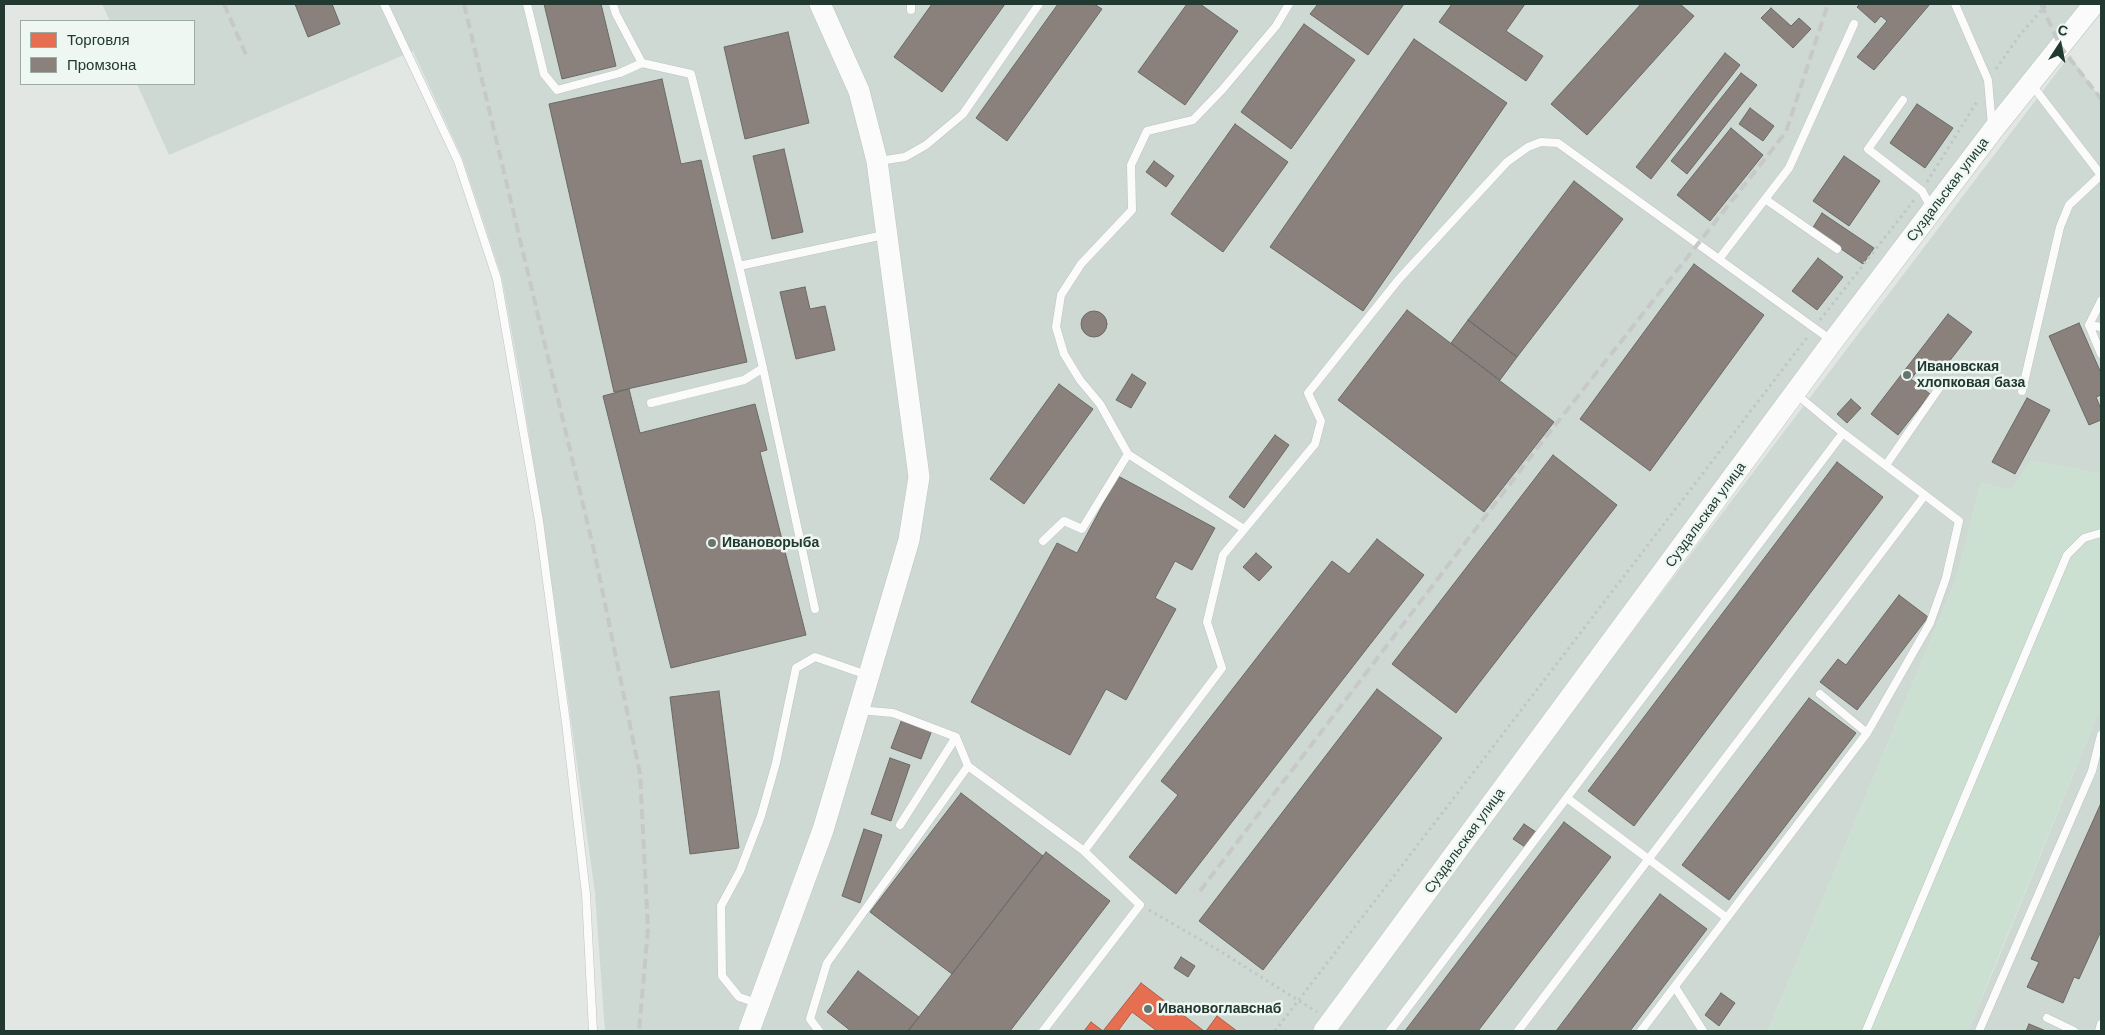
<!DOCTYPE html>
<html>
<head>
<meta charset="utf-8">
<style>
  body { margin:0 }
  #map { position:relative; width:2105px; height:1035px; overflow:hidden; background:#e2e7e4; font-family:Arial,sans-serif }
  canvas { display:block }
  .frame { position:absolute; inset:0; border:5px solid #213931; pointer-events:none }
  .legend { position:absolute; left:20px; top:20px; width:175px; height:65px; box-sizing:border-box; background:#eff7f3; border:1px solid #9daba5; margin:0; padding:6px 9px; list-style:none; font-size:15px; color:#213931 }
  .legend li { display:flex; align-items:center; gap:10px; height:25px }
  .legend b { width:25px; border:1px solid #9daba5 }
  .north { position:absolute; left:2035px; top:20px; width:50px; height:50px; -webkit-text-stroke:4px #eff7f3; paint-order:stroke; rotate:11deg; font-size:14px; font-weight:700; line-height:20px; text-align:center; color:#213931 }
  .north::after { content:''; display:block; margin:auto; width:18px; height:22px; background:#213931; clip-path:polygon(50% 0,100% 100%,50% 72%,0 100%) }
</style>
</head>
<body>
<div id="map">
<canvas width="2105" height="1035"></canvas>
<div class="frame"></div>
<ul class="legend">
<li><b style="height:14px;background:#e76f51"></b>Торговля</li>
<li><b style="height:14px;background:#8a817c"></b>Промзона</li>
</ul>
<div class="north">С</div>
</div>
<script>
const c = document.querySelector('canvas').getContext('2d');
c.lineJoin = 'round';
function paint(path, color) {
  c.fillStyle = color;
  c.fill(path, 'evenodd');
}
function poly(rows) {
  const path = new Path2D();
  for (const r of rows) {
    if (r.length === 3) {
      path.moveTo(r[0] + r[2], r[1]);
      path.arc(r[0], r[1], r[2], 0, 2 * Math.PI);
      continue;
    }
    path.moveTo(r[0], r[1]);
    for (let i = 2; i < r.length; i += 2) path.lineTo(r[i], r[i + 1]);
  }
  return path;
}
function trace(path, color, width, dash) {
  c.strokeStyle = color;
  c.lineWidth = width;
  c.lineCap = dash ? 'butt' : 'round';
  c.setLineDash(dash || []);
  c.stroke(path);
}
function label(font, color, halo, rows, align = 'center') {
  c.font = font + ' Arial,sans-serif';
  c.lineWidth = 5;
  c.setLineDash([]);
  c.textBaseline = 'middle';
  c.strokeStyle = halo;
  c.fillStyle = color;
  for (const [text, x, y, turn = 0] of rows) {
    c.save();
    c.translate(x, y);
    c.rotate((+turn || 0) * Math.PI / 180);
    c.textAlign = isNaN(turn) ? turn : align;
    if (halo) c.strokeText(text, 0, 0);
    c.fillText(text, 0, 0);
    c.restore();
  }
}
paint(poly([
  [102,4,2097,4,1314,1031,605,1031,595,893,557,620,522,389,502,278,462,157,413,51,169,155,137,84,194,84,194,21,110,21],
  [2070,55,2101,99,2101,474,2032,461,2010,490,1981,483,1957,577,1768,1031,1329,1031],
  [2101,706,2101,1031,1968,1031,1997,962]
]), '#cfd9d4');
paint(poly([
  [2032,461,2101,474,2101,706,1968,1031,1768,1031,1957,577,1981,483,2010,490]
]), '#cbe0d0');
const shops = poly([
  [1141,983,1204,1031,1157,1031,1132,1012,1118,1031,1103,1031,1141,983],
  [1217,1016,1237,1031,1206,1031,1217,1016],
  [1091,1022,1103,1031,1084,1031,1091,1022]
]);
paint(shops, '#e76f51');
trace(shops, '#ac5f47', 1);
const industry = poly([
  [295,4,332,4,340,24,308,37,295,4],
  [544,4,601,4,616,66,562,79,544,4],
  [932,4,1005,4,942,92,894,57,932,4],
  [1058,4,1094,4,1102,9,1007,141,976,118,1058,4],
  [1187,4,1200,4,1238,31,1185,105,1138,72,1187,4],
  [1318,4,1404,4,1368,55,1310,14,1318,4],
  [1452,4,1525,4,1506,31,1543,56,1526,81,1439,22,1452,4],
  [1641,4,1680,4,1694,16,1587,135,1551,104,1641,4],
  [1860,4,1930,4,1874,70,1857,57,1887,21,1881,16,1875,23,1857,7,1860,4],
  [1771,8,1791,26,1799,18,1811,29,1793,48,1761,18,1771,8],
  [1304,24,1355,60,1291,149,1241,112,1304,24],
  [788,32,809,123,745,139,724,47,788,32],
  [1414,39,1507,103,1363,311,1270,247,1414,39],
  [1725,53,1740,65,1651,179,1636,167,1725,53],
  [1741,73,1757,85,1687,174,1671,161,1741,73],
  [662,79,681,164,701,160,747,362,614,392,549,104,662,79],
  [1917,104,1953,128,1925,168,1890,143,1917,104],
  [1750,108,1774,126,1763,141,1739,124,1750,108],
  [1235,124,1288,162,1223,252,1171,214,1235,124],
  [1731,128,1763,155,1710,221,1677,195,1731,128],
  [784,149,803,232,772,239,753,156,784,149],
  [1844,156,1880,181,1849,226,1813,201,1844,156],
  [1154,161,1174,176,1166,187,1146,172,1154,161],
  [1574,181,1623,219,1517,357,1468,320,1574,181],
  [1822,213,1874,248,1863,264,1812,229,1822,213],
  [1818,258,1843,277,1817,310,1792,291,1818,258],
  [1694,264,1764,315,1650,471,1580,419,1694,264],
  [805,287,810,309,825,306,835,350,796,359,780,292,805,287],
  [1407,310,1554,422,1484,512,1338,400,1407,310],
  [1094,324,13],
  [1948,314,1972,332,1941,372,1926,360,1911,379,1930,394,1898,435,1871,414,1948,314],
  [1468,320,1517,357,1500,380,1451,343,1468,320],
  [2079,323,2101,373,2101,395,2096,397,2101,409,2101,420,2089,425,2049,336,2079,323],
  [1132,374,1146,383,1131,408,1116,400,1132,374],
  [1059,384,1093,409,1024,504,990,479,1059,384],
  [629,389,640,433,755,404,767,450,760,452,806,635,671,668,603,396,629,389],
  [2027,398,2050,410,2015,474,1992,462,2027,398],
  [1851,399,1861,408,1847,423,1837,414,1851,399],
  [1275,435,1289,445,1244,508,1229,497,1275,435],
  [1553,455,1617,505,1456,713,1392,664,1553,455],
  [1837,462,1883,497,1634,826,1588,791,1837,462],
  [1118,476,1215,528,1192,570,1175,561,1155,598,1176,609,1126,700,1106,689,1070,755,971,702,1057,543,1077,553,1118,476],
  [1377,539,1424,575,1176,894,1129,857,1178,795,1161,781,1332,561,1349,574,1377,539],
  [1256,553,1272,567,1259,581,1243,567,1256,553],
  [1899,595,1928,617,1857,710,1820,682,1838,659,1846,665,1899,595],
  [1377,689,1442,738,1263,970,1199,921,1377,689],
  [719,691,739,848,690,854,670,697,719,691],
  [1809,698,1856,733,1729,900,1682,865,1809,698],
  [902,719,932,730,921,759,891,748,902,719],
  [890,758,910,765,891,821,871,814,890,758],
  [961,793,1043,856,952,974,870,912,961,793],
  [2101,803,2101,931,2079,979,2074,977,2063,1003,2027,987,2039,962,2031,959,2101,803],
  [1564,822,1611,857,1478,1031,1405,1031,1564,822],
  [1524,824,1536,832,1525,847,1513,839,1524,824],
  [864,829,882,835,860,903,842,896,864,829],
  [1046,852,1110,901,1010,1031,908,1031,1046,852],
  [1660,894,1707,929,1630,1031,1556,1031,1660,894],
  [1181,957,1195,966,1188,977,1174,968,1181,957],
  [858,971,919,1017,908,1031,851,1031,827,1012,858,971],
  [1721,993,1735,1003,1719,1026,1705,1015,1721,993],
  [2029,1024,2046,1031,2026,1031,2029,1024]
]);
paint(industry, '#8a817c');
trace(industry, '#6a6b66', 1);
const lane = poly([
  [384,4,458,161,497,279,539,521,566,723,586,894,593,1031],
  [527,4,544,74,557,90,620,73,642,63,691,74,739,266,884,235],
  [613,4,616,14,642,63],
  [911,4,911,10],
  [1955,4,1988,80,1992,126],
  [2032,85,2101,175],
  [1903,100,1868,149,1922,191,1932,209],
  [879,161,905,157,926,145,963,114,1039,4],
  [1765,199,1837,249],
  [1719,259,1789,168,1854,24],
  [2101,301,2089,325,2101,354],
  [2089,325,2101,327],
  [763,368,815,609],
  [2022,391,2060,227,2069,205,2101,175],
  [1796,394,1843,433,1959,521,1946,578,1930,623,1867,733,1820,694],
  [651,403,744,380,763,368,739,266],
  [1128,454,1100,404,1080,380,1064,354,1056,327,1061,295,1081,264,1132,210,1131,165,1147,131,1193,120,1222,90,1276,26,1289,4],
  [1886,465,1944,381],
  [1043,541,1064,521,1082,529,1128,454,1244,529],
  [859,710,893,713,956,737,968,766,1084,851],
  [1567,798,1727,918],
  [900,825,956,737],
  [1675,987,1703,1031],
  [757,1003,739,997,722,976,721,906,740,871,761,816,776,763,796,668,815,657,867,675],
  [2047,1018,2074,1031],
  [819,1031,810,1019,827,963,968,766],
  [1043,1031,1140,905,1084,851,1222,668,1207,622,1223,555,1315,444,1321,421,1308,393,1399,279,1507,162,1528,147,1541,142,1558,143,1831,340],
  [1390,1031,1843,433],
  [1518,1031,1925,495],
  [1641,1031,1867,733],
  [1866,1031,2067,555,2084,538,2101,533],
  [1979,1031,2092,771,2101,735],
  [2099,1031,2101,1024]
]);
const secondary = poly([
  [749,1031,823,830,909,540,919,477,877,161,859,91,820,4],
  [1324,1031,1833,341,1993,130,2094,4]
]);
trace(lane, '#bfc4c1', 9);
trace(secondary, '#bec5c2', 22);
trace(poly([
  [1996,69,2019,36,2047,4],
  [1927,182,1978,100],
  [1820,320,1915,199],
  [1149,910,1215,948,1317,1012],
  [1275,1031,1809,335]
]), '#bfc7c5', 3, [2.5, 4]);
trace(lane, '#fbfbfb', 8);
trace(secondary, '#fbfbfb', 21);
trace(poly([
  [224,4,247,57],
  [464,4,595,555,640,774,648,929,639,1031],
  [2041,4,2060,46,2101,99],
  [1200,891,1545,438,1786,132,1828,4]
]), '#c6c9c8', 4, [10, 5]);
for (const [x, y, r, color] of [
  [1907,375,5,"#657670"],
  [712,543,5,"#657670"],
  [1148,1009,5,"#657670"]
]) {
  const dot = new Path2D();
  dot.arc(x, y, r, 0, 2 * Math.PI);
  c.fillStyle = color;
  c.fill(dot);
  trace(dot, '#eff7f3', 2);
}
label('14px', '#213931', '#eff7f3', [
  ["Суздальская улица",1948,190,-53],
  ["Суздальская улица",1706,515,-54],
  ["Суздальская улица",1465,841,-54]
]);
label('bold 14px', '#213931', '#eff7f3', [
  ["Ивановская",1917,367],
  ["хлопковая база",1917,383],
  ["Ивановорыба",722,543],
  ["Ивановоглавснаб",1158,1009]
], 'left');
</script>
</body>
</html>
